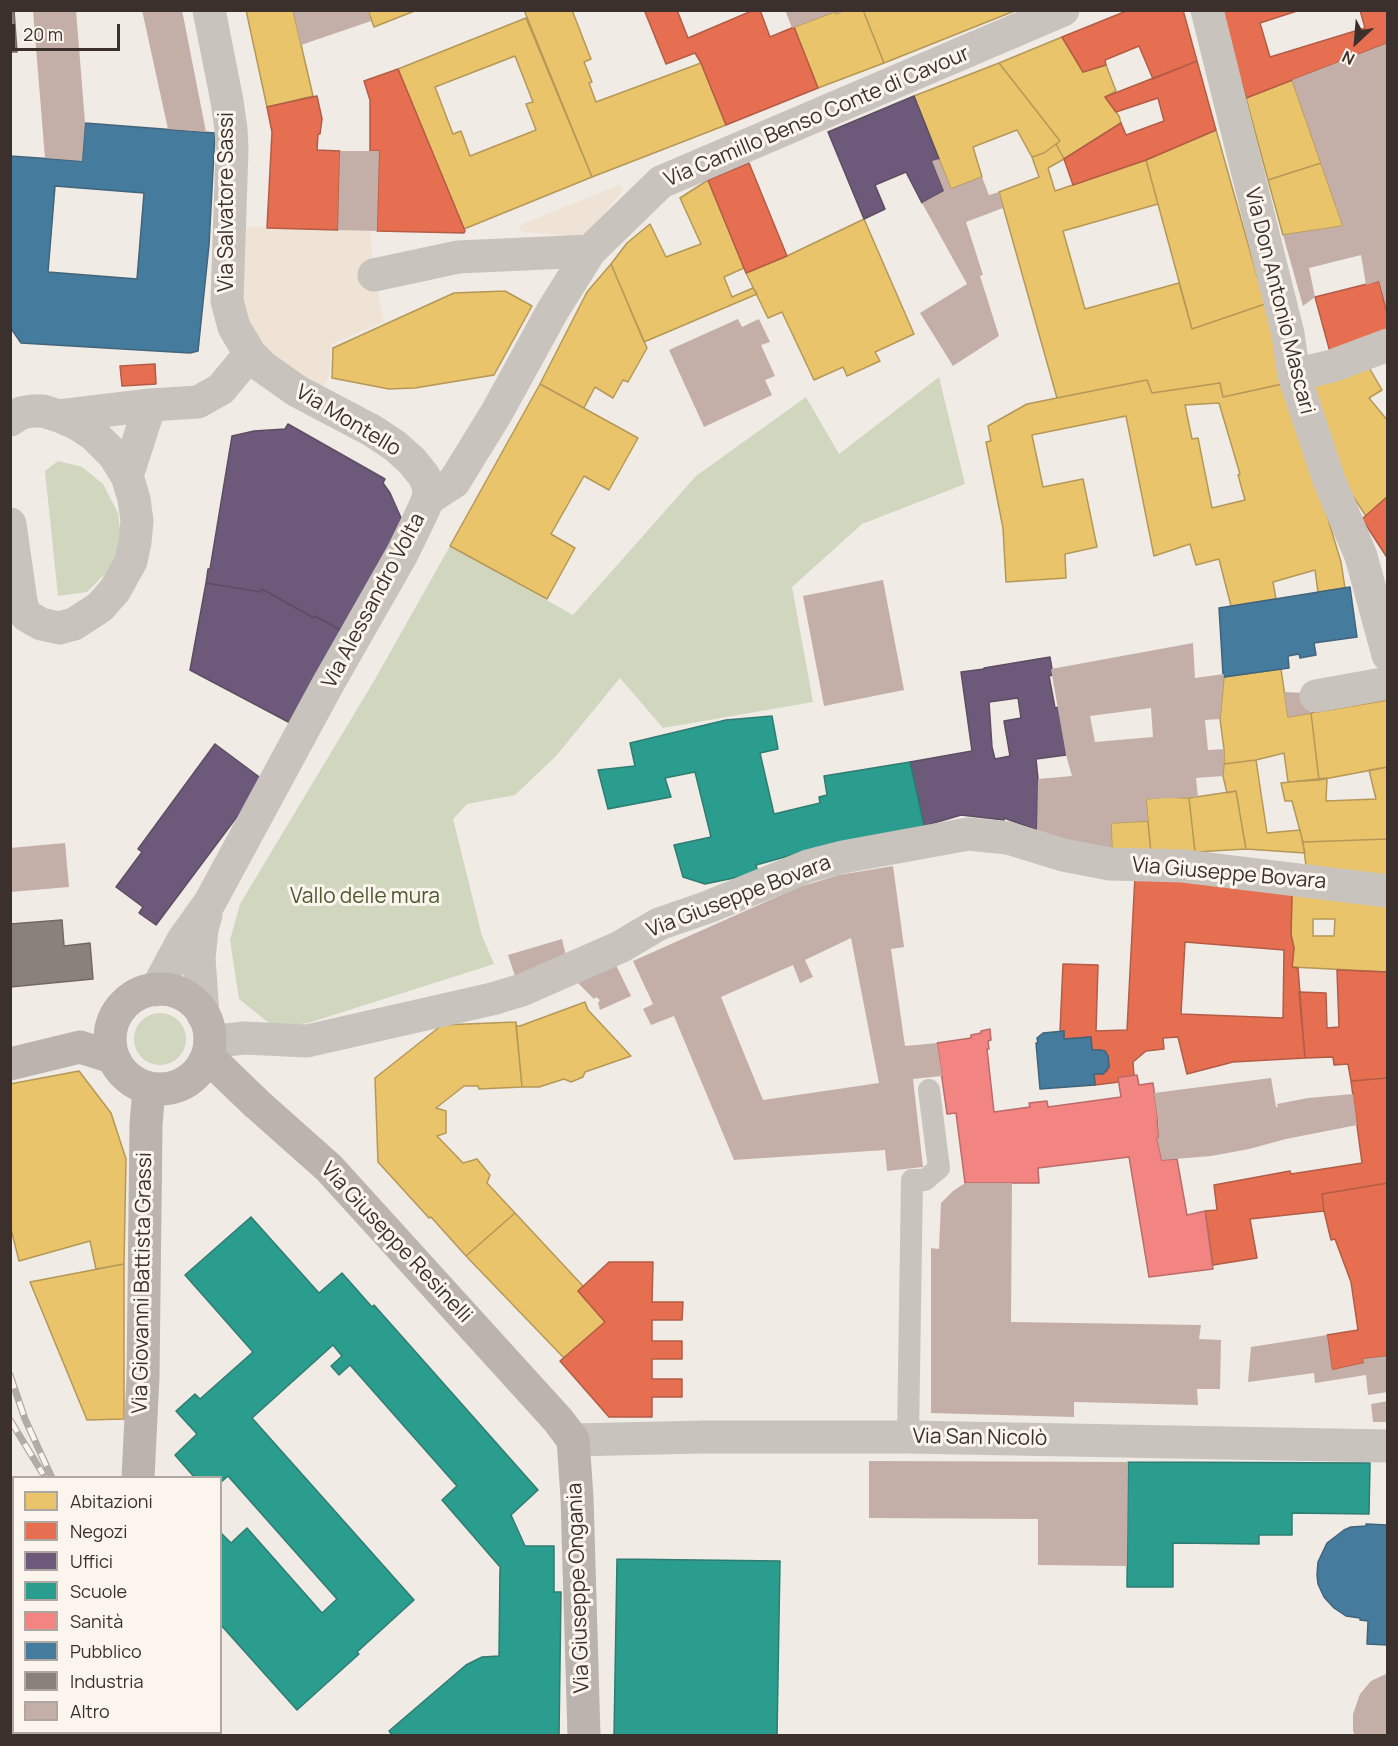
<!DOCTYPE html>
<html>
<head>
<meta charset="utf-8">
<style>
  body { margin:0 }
  #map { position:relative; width:1398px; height:1746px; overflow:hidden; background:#f0ebe5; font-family:Manrope,sans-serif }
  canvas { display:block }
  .frame { position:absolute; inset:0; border:12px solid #3b302b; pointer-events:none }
  .legend { position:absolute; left:12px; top:1476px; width:210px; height:258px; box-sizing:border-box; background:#fbf5ee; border:2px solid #aea6a0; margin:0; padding:8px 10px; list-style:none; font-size:18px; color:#3b302b }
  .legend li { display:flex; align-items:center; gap:12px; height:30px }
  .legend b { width:30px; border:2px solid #aea6a0 }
  .north { position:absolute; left:1326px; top:12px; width:60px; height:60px; -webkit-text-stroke:4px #fbf5ee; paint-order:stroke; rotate:206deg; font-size:16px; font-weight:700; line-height:24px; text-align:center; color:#3b302b }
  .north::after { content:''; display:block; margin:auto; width:21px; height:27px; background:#3b302b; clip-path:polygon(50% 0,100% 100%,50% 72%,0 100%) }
  .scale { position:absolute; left:12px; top:24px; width:108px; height:27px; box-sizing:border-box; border:3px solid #3b302b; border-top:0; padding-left:8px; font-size:18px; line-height:21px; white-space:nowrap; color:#3b302b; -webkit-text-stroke:4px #fbf5ee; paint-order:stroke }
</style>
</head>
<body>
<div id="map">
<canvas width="1398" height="1746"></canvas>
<div class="frame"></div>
<ul class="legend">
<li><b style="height:16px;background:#e9c46a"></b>Abitazioni</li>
<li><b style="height:16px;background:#e76f51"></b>Negozi</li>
<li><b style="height:16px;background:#6d597a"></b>Uffici</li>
<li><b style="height:16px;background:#2a9d8f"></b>Scuole</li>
<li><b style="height:16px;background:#f28482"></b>Sanità</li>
<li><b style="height:16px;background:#457b9d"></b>Pubblico</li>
<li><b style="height:16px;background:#8a817c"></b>Industria</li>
<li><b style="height:16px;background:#c3afa7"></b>Altro</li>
</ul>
<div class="north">N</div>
<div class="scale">20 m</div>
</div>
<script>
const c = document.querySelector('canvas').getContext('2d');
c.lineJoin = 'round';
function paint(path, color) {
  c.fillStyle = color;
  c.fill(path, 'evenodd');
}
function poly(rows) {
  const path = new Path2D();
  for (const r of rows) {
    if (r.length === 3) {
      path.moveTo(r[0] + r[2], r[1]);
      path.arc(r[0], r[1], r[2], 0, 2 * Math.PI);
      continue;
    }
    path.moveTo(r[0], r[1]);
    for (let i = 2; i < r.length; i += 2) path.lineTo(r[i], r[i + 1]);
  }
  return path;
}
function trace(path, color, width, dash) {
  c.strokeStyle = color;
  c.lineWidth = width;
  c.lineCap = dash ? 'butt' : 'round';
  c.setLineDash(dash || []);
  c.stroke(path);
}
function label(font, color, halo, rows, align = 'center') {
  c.font = font + ' Manrope,sans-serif';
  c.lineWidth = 6;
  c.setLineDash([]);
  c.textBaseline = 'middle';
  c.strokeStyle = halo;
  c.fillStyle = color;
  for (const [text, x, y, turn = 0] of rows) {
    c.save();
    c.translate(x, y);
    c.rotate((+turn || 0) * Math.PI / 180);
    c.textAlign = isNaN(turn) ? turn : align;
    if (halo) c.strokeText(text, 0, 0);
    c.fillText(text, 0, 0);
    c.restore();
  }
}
paint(poly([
  [939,377,965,484,862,524,792,587,813,702,663,728,620,678,556,756,515,795,467,804,453,819,482,936,494,964,308,1023,274,1027,239,999,230,940,240,904,374,681,450,546,573,615,696,476,806,397,839,454],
  [58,461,82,467,103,484,118,513,120,529,119,548,105,574,87,592,58,596,45,471],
  [160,1039,26],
  [11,1557,14,1562,14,1695,11,1695]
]), '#d1d6bf');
paint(poly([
  [619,185,622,187,622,191,590,231,582,237,524,232,519,229,520,225],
  [229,226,370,231,374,275,384,322,332,344,329,375,317,403,250,354]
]), '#eee3d5');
const homes = poly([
  [246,10,293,10,313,96,267,107,246,10],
  [368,10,417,10,374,27,368,10],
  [524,10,572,10,591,59,584,62,592,82,589,83,596,102,701,63,726,125,592,177,524,10],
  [863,10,884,63,818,88,794,27,836,11,836,14,845,10,863,10],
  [863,10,1017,10,884,63,863,10],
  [526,18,592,177,464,229,398,69,526,18],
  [515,56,533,102,526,104,536,130,470,156,461,131,453,134,435,87,515,56],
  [1062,37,1083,72,1106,65,1116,91,1105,97,1119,116,1121,123,1064,159,1056,144,1060,141,999,63,1062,37],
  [999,63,1060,141,1044,153,1032,157,1017,130,973,147,982,177,951,189,914,96,999,63],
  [1292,80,1321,163,1268,180,1246,98,1292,80],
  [1216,130,1265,304,1192,329,1146,160,1216,130],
  [1056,144,1064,159,1048,168,1055,191,1146,160,1158,204,1063,231,1085,309,1179,283,1192,329,1265,304,1287,383,1223,397,1220,383,1152,393,1147,380,1057,398,999,192,1039,177,1032,157,1044,153,1056,144],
  [1321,163,1343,226,1283,235,1268,180,1321,163],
  [708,180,744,268,724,277,732,297,753,288,757,294,644,342,611,264,627,243,650,224,666,257,701,244,680,198,708,180],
  [864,219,914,334,875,352,880,361,847,376,843,367,814,380,782,312,768,318,746,273,787,256,864,219],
  [611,264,647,348,628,382,623,380,613,398,595,387,584,408,540,384,587,292,611,264],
  [505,291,532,306,494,375,415,388,389,389,332,378,333,348,454,293,505,291],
  [1363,357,1382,390,1369,398,1388,421,1388,496,1366,516,1345,484,1310,386,1363,357],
  [1147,380,1152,393,1220,383,1223,397,1287,383,1341,562,1345,588,1318,592,1315,570,1273,582,1276,599,1231,606,1219,559,1196,565,1190,544,1154,556,1126,416,1032,435,1043,487,1083,479,1097,547,1065,554,1066,578,1006,582,1003,528,986,442,991,441,988,426,1027,404,1147,380],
  [1219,403,1240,474,1238,475,1245,500,1212,508,1198,438,1192,439,1185,405,1219,403],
  [540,384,638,438,609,490,584,476,551,534,575,548,547,599,450,546,540,384],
  [1281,669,1288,717,1311,713,1319,780,1288,782,1284,753,1256,760,1224,764,1224,749,1220,719,1224,677,1281,669],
  [1388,700,1388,767,1319,780,1311,713,1388,700],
  [1256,760,1267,833,1300,830,1305,853,1246,849,1236,791,1227,793,1223,776,1224,764,1256,760],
  [1388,767,1388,839,1303,842,1292,801,1285,801,1281,783,1327,778,1326,801,1376,799,1369,770,1388,767],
  [1236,791,1246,849,1195,852,1189,798,1236,791],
  [1163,797,1189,798,1195,852,1151,854,1146,799,1163,797],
  [1148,821,1151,854,1112,850,1111,823,1148,821],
  [1388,839,1388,881,1306,866,1303,842,1388,839],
  [1292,892,1388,903,1388,972,1292,967,1294,948,1291,935,1292,892],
  [1313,919,1335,919,1334,936,1313,936,1313,919],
  [585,1002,588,1010,631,1056,585,1072,583,1077,571,1082,564,1079,539,1087,522,1087,516,1026,520,1026,585,1002],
  [516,1022,522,1087,479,1089,478,1086,464,1086,436,1108,446,1111,446,1133,437,1136,463,1163,477,1159,490,1175,487,1183,515,1213,466,1256,431,1217,429,1218,378,1162,375,1078,442,1025,516,1022],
  [79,1071,111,1113,126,1159,124,1264,96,1269,90,1241,19,1261,10,1225,10,1084,79,1071],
  [515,1213,583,1286,578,1291,605,1322,564,1358,466,1256,515,1213],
  [124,1264,124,1419,87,1420,30,1282,124,1264]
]);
paint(homes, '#e9c46a');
trace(homes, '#b59857', 1.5);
const shops = poly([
  [650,10,677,10,688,38,754,10,760,10,770,37,794,27,818,88,726,125,701,63,695,53,666,64,645,12,650,10],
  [1129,10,1183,10,1197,61,1153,79,1139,46,1105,60,1106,65,1083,72,1062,37,1129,10],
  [1221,10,1300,10,1260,23,1270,57,1365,28,1360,10,1387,10,1388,43,1246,98,1221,10],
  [1197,61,1216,130,1146,160,1073,185,1064,159,1121,123,1126,135,1164,121,1158,98,1116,112,1105,97,1197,61],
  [398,69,465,231,464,233,377,231,379,151,370,151,370,100,364,81,398,69],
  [317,96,322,119,320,134,318,134,317,150,340,151,338,230,267,228,272,132,267,107,317,96],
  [749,163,787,256,746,273,708,180,749,163],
  [1379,281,1388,317,1388,336,1330,352,1315,297,1379,281],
  [155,364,156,384,122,386,120,366,155,364],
  [1388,496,1388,559,1362,519,1388,496],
  [1135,876,1292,892,1291,935,1294,948,1292,967,1298,968,1305,1058,1233,1062,1187,1074,1178,1037,1163,1038,1164,1049,1146,1051,1133,1062,1134,1076,1118,1078,1119,1082,1095,1085,1094,1074,1103,1074,1107,1071,1109,1067,1108,1056,1101,1050,1092,1050,1091,1037,1064,1039,1064,1031,1060,1032,1063,964,1098,965,1096,1031,1127,1030,1135,876],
  [1185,942,1284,950,1283,1018,1181,1014,1185,942],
  [1337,970,1388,972,1388,1078,1351,1081,1348,1064,1334,1065,1333,1057,1305,1058,1299,992,1326,993,1327,1028,1339,1027,1337,970],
  [1388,1078,1388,1183,1322,1194,1324,1211,1250,1219,1257,1258,1213,1265,1205,1211,1217,1210,1214,1185,1290,1171,1291,1174,1362,1163,1351,1081,1388,1078],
  [1388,1183,1388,1356,1363,1359,1364,1363,1332,1370,1327,1335,1358,1330,1351,1282,1335,1239,1331,1240,1324,1211,1322,1194,1388,1183],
  [609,1262,653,1262,652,1302,683,1302,682,1320,652,1320,652,1341,682,1341,682,1359,652,1359,652,1379,682,1379,682,1397,652,1397,652,1417,609,1417,560,1361,605,1322,578,1291,609,1262]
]);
paint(shops, '#e76f51');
trace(shops, '#b35c46', 1.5);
const offices = poly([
  [914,96,939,159,932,161,944,191,922,203,906,172,875,185,885,209,864,219,828,132,914,96],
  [288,424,385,479,383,483,390,493,402,520,346,633,315,616,314,618,262,589,261,592,206,583,208,569,210,569,232,436,254,431,285,429,288,424],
  [206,583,261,592,262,589,314,618,315,616,346,633,294,725,190,670,206,583],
  [1050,657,1053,675,1049,676,1055,708,1059,707,1066,755,1036,759,1038,779,1037,830,1004,818,1004,820,961,815,924,826,910,762,972,751,961,672,984,669,984,668,1050,657],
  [1018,698,1021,718,1004,721,1010,756,995,759,992,747,989,702,1018,698],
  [215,744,262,779,251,798,156,925,139,913,143,907,116,887,142,852,138,849,215,744]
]);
paint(offices, '#6d597a');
trace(offices, '#5e4d62', 1.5);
const schools = poly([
  [772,716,778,749,760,753,774,814,820,803,819,797,827,795,824,776,910,762,924,826,839,842,756,865,758,873,705,884,683,877,674,845,711,837,695,772,665,778,671,797,608,809,598,770,635,766,630,743,726,720,772,716],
  [251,1217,319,1293,342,1273,372,1307,374,1305,538,1490,511,1515,525,1546,554,1546,554,1592,561,1592,559,1736,393,1736,389,1731,466,1665,482,1657,499,1656,500,1569,501,1568,442,1500,457,1486,350,1365,339,1375,331,1366,342,1356,333,1345,252,1418,414,1600,357,1652,359,1654,297,1710,220,1624,220,1532,231,1543,247,1528,322,1613,337,1599,228,1476,220,1483,220,1478,195,1478,175,1455,197,1434,176,1411,195,1394,200,1399,253,1352,185,1275,251,1217],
  [1128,1462,1370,1463,1369,1514,1292,1513,1292,1535,1259,1535,1259,1544,1173,1543,1173,1587,1127,1587,1128,1462],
  [617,1559,780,1561,777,1736,614,1736,617,1559]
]);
paint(schools, '#2a9d8f');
trace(schools, '#2f7c71', 1.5);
const health = poly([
  [990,1029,991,1040,988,1041,989,1049,987,1049,994,1112,1030,1107,1029,1103,1047,1101,1048,1107,1121,1097,1118,1078,1121,1077,1137,1075,1139,1085,1153,1083,1158,1120,1157,1120,1159,1138,1157,1138,1162,1160,1177,1159,1187,1215,1205,1211,1213,1269,1149,1277,1129,1157,1038,1168,1039,1183,965,1183,956,1113,947,1114,937,1043,971,1038,971,1035,981,1033,981,1031,990,1029]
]);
paint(health, '#f28482');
trace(health, '#bb6b68', 1.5);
const public = poly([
  [85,123,215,133,209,245,198,351,190,353,21,343,10,327,10,156,82,161,85,123],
  [55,186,144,193,137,279,48,272,55,186],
  [1350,587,1357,637,1314,643,1316,655,1300,658,1299,654,1288,656,1289,668,1224,677,1223,674,1219,608,1350,587],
  [1064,1031,1064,1039,1091,1037,1092,1050,1101,1050,1105,1051,1108,1056,1109,1067,1103,1074,1094,1074,1095,1085,1040,1089,1036,1043,1038,1043,1037,1038,1043,1033,1064,1031],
  [1366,1524,1388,1525,1388,1645,1367,1644,1368,1621,1360,1620,1360,1618,1346,1616,1334,1608,1324,1597,1318,1584,1317,1575,1318,1562,1327,1543,1344,1530,1351,1527,1366,1526,1366,1524]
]);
paint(public, '#457b9d');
trace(public, '#42647b', 1.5);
const industry = poly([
  [10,10,14,10,17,52,10,52,10,10],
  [62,920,64,946,90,943,93,979,10,987,10,924,62,920]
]);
paint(industry, '#8a817c');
trace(industry, '#726964', 1.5);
paint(poly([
  [33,10,76,10,85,123,82,161,45,158],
  [142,10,182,10,206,132,168,129],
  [293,10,368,10,371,21,301,45],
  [785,10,845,10,845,11,836,14,836,11,792,28],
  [1388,43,1388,313,1379,281,1366,285,1361,255,1309,268,1315,297,1303,306,1283,235,1343,226,1292,80],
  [340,151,379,151,377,231,338,230],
  [939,159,951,189,982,177,989,195,999,192,1003,208,966,222,983,275,980,276,999,336,953,366,920,313,967,284,922,203,944,191,932,161],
  [738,319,742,327,759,319,770,342,761,345,775,376,765,380,772,395,704,427,669,350],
  [883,580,904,690,824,706,803,596],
  [1193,643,1195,678,1224,674,1220,719,1205,720,1208,750,1224,749,1223,776,1196,778,1198,797,1146,799,1148,821,1111,823,1112,850,1072,842,1037,830,1038,779,1072,776,1066,755,1051,669],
  [1151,708,1153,737,1095,742,1090,716],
  [1284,692,1306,693,1311,713,1288,717],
  [65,843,69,887,10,892,10,848],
  [893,866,904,947,891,949,905,1046,937,1043,942,1076,913,1079,923,1167,887,1171,885,1150,734,1160,674,1016,651,1025,643,1009,653,1004,633,961,799,887,839,875],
  [851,938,879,1083,763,1100,721,997,793,965,800,983,813,977,805,960],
  [562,939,566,956,515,976,508,955],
  [615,963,631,996,600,1010,598,1003,600,1000,596,997,594,999,577,982],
  [1271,1078,1276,1107,1278,1107,1277,1104,1308,1098,1353,1094,1357,1125,1286,1139,1249,1149,1211,1156,1162,1160,1157,1138,1159,1138,1158,1120,1154,1093],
  [965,1183,1012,1183,1011,1322,1201,1325,1199,1339,1221,1340,1220,1389,1197,1389,1198,1405,1074,1402,1074,1417,931,1413,931,1248,939,1249,941,1203,953,1191],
  [1327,1335,1332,1370,1364,1363,1363,1359,1388,1356,1388,1392,1368,1395,1366,1375,1315,1383,1314,1373,1248,1382,1251,1347],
  [1388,1401,1388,1422,1373,1422,1371,1404],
  [869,1461,1128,1462,1127,1566,1038,1565,1038,1519,869,1518],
  [1388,1673,1388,1736,1355,1736,1353,1731,1353,1714,1360,1694,1371,1681]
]), '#c3afa7');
trace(poly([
  [908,1437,912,1180,925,1180,939,1168,929,1090]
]), '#c9c3be', 22);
trace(poly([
  [1207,10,1288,334,1294,375,1329,480,1361,556,1388,655],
  [374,275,458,257,590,251],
  [1294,375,1332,366,1388,345],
  [59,416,77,424,94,435,114,455,127,476],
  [10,420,21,413,32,411,43,411,59,416,150,405,198,402,221,389,250,354],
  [428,499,454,482,497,412,553,310,590,251,661,182,1063,10],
  [10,524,21,601,23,609,27,616,41,624,59,628,74,624,100,607,115,590,131,561,135,542,137,521,134,499,127,476,150,405],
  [1316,696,1388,683],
  [156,990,183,940,210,902,328,684,402,554,421,515,428,499,429,488,424,476,412,461,394,445,371,430,297,391,263,367,250,354,234,327,227,301,232,149,231,129,227,101,209,10],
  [203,1015,199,958,202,929,206,915],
  [210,1042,244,1038,307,1041,492,999,522,990,620,947,659,924,708,907,808,866,843,857,968,834,1008,838,1063,855,1110,864,1183,866,1388,891],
  [573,1440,703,1437,908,1437,1388,1446]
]), '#c9c3be', 33);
trace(poly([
  [160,1039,50],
  [207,1056,257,1104,329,1168,558,1420,573,1440,577,1497,584,1736],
  [10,1064,80,1047,112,1057],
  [138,1478,143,1377,146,1125,149,1088],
  [131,1736,131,1732]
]), '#bab3ae', 33);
const rail = poly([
  [10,1375,25,1419,52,1478],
  [10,1420,43,1474],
  [210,1732,212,1736]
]);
trace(rail, '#b1aca8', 7);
trace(rail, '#fbf5ee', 4.5, [14]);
label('21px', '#3b302b', '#fbf5ee', [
  ["Via Camillo Benso Conte di Cavour",817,117,-23],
  ["Via Salvatore Sassi",227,202,-90],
  ["Via Don Antonio Mascari",1279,301,76],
  ["Via Montello",348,421,31],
  ["Via Alessandro Volta",374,601,-62],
  ["Via Giuseppe Bovara",1229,874,5],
  ["Via Giuseppe Bovara",739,897,-21],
  ["Via Giuseppe Resinelli",396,1243,47],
  ["Via Giovanni Battista Grassi",143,1283,-89],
  ["Via San Nicolò",980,1438,1],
  ["Via Giuseppe Ongania",579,1588,-92]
]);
label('21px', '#4a5a2e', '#fbf5ee', [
  ["Vallo delle mura",365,897]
]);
</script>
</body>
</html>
